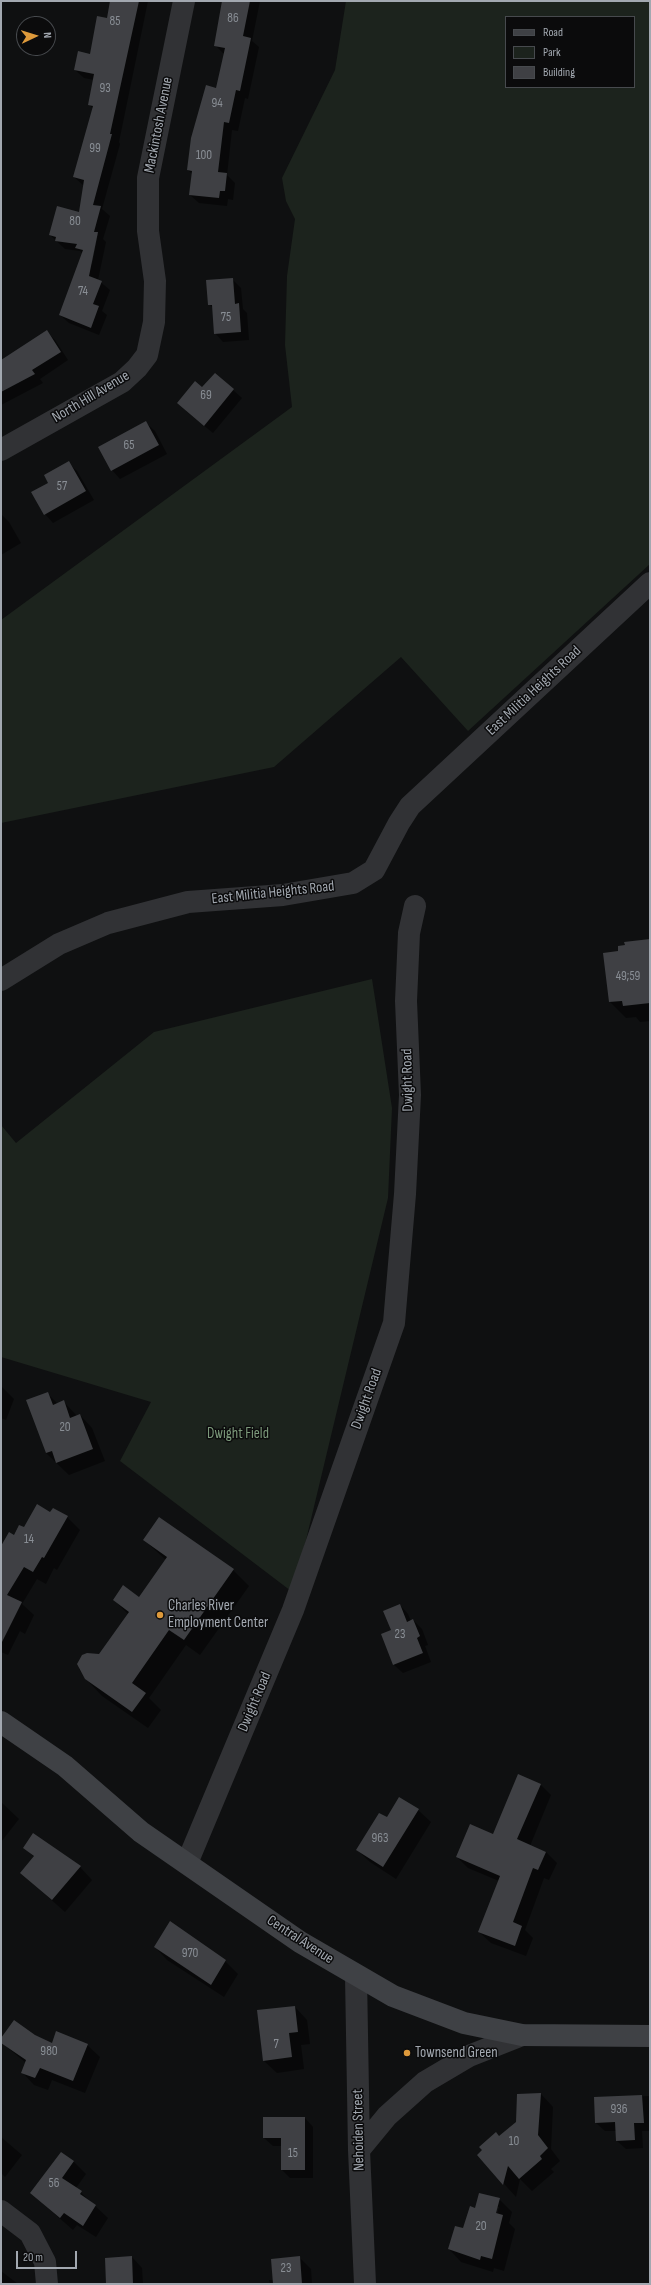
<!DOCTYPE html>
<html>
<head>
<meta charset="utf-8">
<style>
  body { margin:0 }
  #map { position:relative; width:651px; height:2285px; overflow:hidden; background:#0f1011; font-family:"Sofia Sans Condensed",sans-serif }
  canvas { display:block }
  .frame { position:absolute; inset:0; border:2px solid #a2a8b0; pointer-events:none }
  .legend { position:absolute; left:505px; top:16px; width:130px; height:72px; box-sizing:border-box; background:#0b0b0c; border:1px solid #474a4e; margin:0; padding:5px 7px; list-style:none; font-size:12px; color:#a2a8b0 }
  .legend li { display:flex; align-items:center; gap:8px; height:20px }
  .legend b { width:20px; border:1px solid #474a4e }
  .north { position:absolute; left:16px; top:16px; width:40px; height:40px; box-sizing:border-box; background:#0b0b0c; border:1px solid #474a4e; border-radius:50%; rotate:86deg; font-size:11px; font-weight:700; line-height:16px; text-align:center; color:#a2a8b0 }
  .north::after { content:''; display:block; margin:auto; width:14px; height:18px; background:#dd993b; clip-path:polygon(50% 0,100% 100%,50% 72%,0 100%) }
  .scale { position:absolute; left:16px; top:2251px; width:61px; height:18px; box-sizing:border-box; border:2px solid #a2a8b0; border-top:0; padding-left:5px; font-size:12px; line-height:14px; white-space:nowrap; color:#a2a8b0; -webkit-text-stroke:3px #0b0b0c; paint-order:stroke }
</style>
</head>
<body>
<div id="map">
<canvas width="651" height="2285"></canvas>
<div class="frame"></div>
<ul class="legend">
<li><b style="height:5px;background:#3f4145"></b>Road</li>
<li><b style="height:11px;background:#1c231d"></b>Park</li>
<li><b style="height:11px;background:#3f4044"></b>Building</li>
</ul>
<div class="north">N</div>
<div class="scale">20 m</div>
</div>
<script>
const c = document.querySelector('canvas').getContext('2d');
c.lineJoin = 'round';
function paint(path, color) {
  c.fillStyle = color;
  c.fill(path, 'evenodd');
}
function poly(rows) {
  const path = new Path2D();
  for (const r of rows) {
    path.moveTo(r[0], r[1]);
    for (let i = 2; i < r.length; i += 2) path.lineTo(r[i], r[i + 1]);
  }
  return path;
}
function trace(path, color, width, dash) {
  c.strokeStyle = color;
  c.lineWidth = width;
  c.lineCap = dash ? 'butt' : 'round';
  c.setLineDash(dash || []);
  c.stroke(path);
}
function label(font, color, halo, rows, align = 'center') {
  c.font = font + ' "Sofia Sans Condensed",sans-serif';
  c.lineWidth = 3;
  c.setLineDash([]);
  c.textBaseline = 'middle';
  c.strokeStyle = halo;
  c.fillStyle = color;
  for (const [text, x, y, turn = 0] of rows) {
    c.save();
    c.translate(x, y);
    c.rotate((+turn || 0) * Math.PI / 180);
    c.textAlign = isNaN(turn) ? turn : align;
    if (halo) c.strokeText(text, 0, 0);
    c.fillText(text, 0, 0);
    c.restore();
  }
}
paint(poly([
  [346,1,650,1,650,564,468,731,401,657,274,767,1,823,1,620,292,407,285,345,287,276,295,219,286,201,282,178,335,70],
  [506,17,634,17,634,87,506,87],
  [372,979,392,1108,388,1198,306,1540,291,1591,120,1461,151,1402,1,1357,1,1125,16,1143,154,1032]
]), '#1c231d');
paint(poly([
  [111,1,148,1,119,142,120,144,102,209,110,216,103,239,106,242,98,280,110,290,102,311,107,315,99,335,69,323,60,315,83,254,80,251,65,249,50,235,80,213,84,186,74,177,93,109,89,104,94,80,84,78,75,70,90,55,107,19],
  [96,233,98,234,92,264,90,263],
  [223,1,260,1,252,41,259,47,248,99,245,98,238,131,232,130,227,175,235,183,233,200,228,199,227,206,199,203,190,195,192,174,188,170,217,89,224,54,215,45],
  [232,279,241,288,243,309,247,313,249,340,223,342,215,333,213,308,209,304],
  [46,331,55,340,68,360,40,379,43,383,1,405,1,361],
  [215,374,242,398,213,433,186,411],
  [146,423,155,431,167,454,120,479,112,470],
  [68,463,77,471,94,500,53,523,45,514,49,483],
  [1,514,9,522,21,543,1,555],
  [650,940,650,1021,640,1022,636,1017,626,1018,610,1002,604,954,619,952],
  [1,1386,14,1399,6,1420,1,1418],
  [48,1394,58,1404,64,1402,77,1416,80,1415,92,1428,105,1461,69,1475,46,1453],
  [51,1513,67,1517,80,1530,57,1570,54,1568,46,1584,37,1579,22,1604,34,1615,25,1634,20,1631,8,1655,1,1652,1,1548,24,1528],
  [144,1540,233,1570,249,1586,200,1655,186,1645,149,1698,161,1710,148,1728,102,1696,86,1679,79,1669,79,1660,82,1656,100,1655,128,1614,114,1600,139,1598,166,1560],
  [400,1605,408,1614,411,1621,413,1620,422,1629,428,1645,425,1646,431,1662,403,1673,394,1665,382,1635,392,1631],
  [540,1784,551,1795,530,1846,546,1852,557,1863,549,1880,544,1878,525,1930,533,1938,526,1956,491,1943,479,1932,499,1881,468,1868,457,1857,493,1835],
  [1,1802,19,1819,1,1842],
  [418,1810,431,1822,396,1879,370,1862,357,1850,387,1819],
  [25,1848,80,1867,92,1880,65,1912,21,1873,34,1857],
  [171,1922,225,1961,238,1974,224,1997,167,1960,155,1947],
  [295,2007,307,2020,310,2044,301,2045,304,2069,277,2073,264,2061],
  [34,2036,52,2044,87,2045,100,2057,85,2093,52,2080,48,2090,34,2085,22,2072,26,2063,1,2042,1,2040],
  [541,2094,553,2107,551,2149,560,2161,551,2169,554,2172,532,2191,520,2179,516,2197,478,2155,517,2122],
  [650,2096,650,2131,642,2131,643,2148,626,2149,617,2141,617,2131,605,2131,596,2123,595,2098],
  [305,2118,313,2127,313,2178,290,2178,282,2170,282,2146,273,2146,264,2138],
  [1,2137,22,2155,5,2177,1,2173],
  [73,2161,86,2174,76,2188,108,2218,96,2237,77,2225,73,2230,31,2193],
  [499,2199,512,2212,509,2223,515,2229,504,2271,494,2268,493,2272,461,2262,449,2249,476,2209],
  [497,2207,499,2207,496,2218,494,2218],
  [132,2257,142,2268,143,2284,107,2284],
  [299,2257,311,2269,312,2284,270,2284,269,2280,274,2280],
  [1,2271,18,2284,1,2284]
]), '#0007');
paint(poly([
  [110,1,139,1,110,134,112,134,93,205,101,206,94,232,98,232,89,276,102,281,93,304,99,306,91,328,59,315,83,250,75,248,77,244,55,241,56,237,49,235,57,206,79,212,84,180,73,177,93,106,88,105,94,74,74,70,78,51,90,54,97,16,107,18],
  [222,1,250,1,243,36,251,38,240,91,236,90,229,123,224,122,218,172,227,173,225,191,220,191,219,198,189,195,192,171,187,170,191,138,206,85,216,88,225,48,214,46],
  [233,278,235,304,239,303,241,332,214,334,212,305,208,305,206,280],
  [47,330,61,352,32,370,35,374,1,392,1,360],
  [215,373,234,389,204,426,177,403,195,381,202,387],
  [146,421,159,445,111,471,98,447],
  [69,461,86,491,44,515,31,492,48,483,44,475],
  [650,939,650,1003,623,1006,622,1001,609,1002,603,953,618,951,618,946,625,945,624,942],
  [48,1392,53,1405,64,1400,70,1418,80,1414,93,1449,56,1463,52,1451,46,1453,26,1400],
  [37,1504,50,1512,53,1508,68,1516,44,1558,42,1557,33,1572,24,1567,7,1595,22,1602,1,1644,1,1546,9,1532,14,1535,19,1525,24,1527],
  [159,1517,234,1569,184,1640,169,1630,132,1683,146,1693,132,1712,85,1679,77,1664,82,1655,87,1653,99,1654,129,1612,113,1600,123,1585,139,1597,167,1557,143,1540],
  [400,1604,407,1622,413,1619,420,1636,417,1638,423,1653,393,1665,381,1634,391,1630,383,1611],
  [518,1774,541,1784,517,1839,546,1852,538,1870,533,1868,513,1922,522,1926,515,1946,478,1932,500,1876,456,1857,470,1824,493,1834],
  [399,1797,419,1809,383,1867,356,1850,379,1813,387,1817],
  [33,1833,81,1866,52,1900,20,1873,34,1856,23,1848],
  [170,1921,226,1960,211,1985,154,1947],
  [295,2006,298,2032,289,2033,292,2057,263,2061,257,2010],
  [14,2020,35,2035,52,2043,56,2031,88,2044,73,2081,40,2068,35,2078,21,2073,26,2060,1,2043,1,2038],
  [541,2093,538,2135,548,2148,540,2156,542,2159,519,2179,508,2166,503,2185,477,2155,482,2150,479,2147,496,2132,499,2136,516,2122,517,2094],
  [642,2095,644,2123,634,2123,635,2140,616,2141,615,2122,595,2123,594,2097],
  [263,2117,305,2117,305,2170,281,2170,281,2138,263,2138],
  [61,2152,74,2161,62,2178,82,2191,80,2194,96,2205,83,2226,64,2213,60,2218,30,2193],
  [479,2193,500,2198,496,2213,503,2215,492,2259,481,2256,480,2260,448,2249,455,2226,463,2228,470,2206,475,2208],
  [132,2256,133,2284,106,2284,105,2258],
  [300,2256,302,2284,273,2284,271,2259]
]), '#3f4044');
trace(poly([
  [1,450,122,382,137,368,147,355,154,322,155,281,148,231,148,178,184,1],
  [1,980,59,944,108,923,188,902,283,895,353,883,374,870,399,823,410,806,650,583],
  [187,1863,293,1610,394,1323,405,1194,410,1095,406,1001,409,933,415,906],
  [1,2211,30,2233,45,2262,47,2284]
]), '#313235', 22);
trace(poly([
  [356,1976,359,2150,365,2284],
  [359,2150,387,2116,425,2082,469,2056,522,2035]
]), '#313235', 22);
trace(poly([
  [1,1722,65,1766,141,1832,300,1942,393,1996,464,2023,522,2035,650,2036]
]), '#3f4145', 22);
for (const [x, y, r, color] of [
  [160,1615,4,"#dd993b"],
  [407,2053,4,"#dd993b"]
]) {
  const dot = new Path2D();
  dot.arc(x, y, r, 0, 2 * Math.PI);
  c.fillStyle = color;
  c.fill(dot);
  trace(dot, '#0b0b0c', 1.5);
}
label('13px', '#898e95', null, [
  ["86",233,19],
  ["85",115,22],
  ["93",105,89],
  ["94",217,104],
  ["99",95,149],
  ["100",204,156],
  ["80",75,222],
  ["74",83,292],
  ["75",226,318],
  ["69",206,396],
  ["65",129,446],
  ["57",62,487],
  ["49;59",628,977],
  ["20",65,1428],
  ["14",29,1540],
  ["23",400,1635],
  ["963",380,1839],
  ["970",190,1954],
  ["7",276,2045],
  ["980",49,2052],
  ["936",619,2110],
  ["10",514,2142],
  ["15",293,2154],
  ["56",54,2184],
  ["20",481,2227],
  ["23",286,2269]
]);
label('15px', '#a2a8b0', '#0b0b0c', [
  ["Mackintosh Avenue",159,125,-79],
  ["North Hill Avenue",91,397,-31],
  ["East Militia Heights Road",534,691,-43],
  ["East Militia Heights Road",273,893,-6],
  ["Dwight Road",408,1080,-91],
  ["Dwight Road",367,1399,-70],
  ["Dwight Road",255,1702,-67],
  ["Central Avenue",300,1940,33],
  ["Nehoiden Street",359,2130,-91]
]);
label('15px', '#7c997b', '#0b0b0c', [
  ["Dwight Field",238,1434]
]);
label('15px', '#a2a8b0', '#0b0b0c', [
  ["Charles River",168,1606],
  ["Employment Center",168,1623],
  ["Townsend Green",415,2053]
], 'left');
</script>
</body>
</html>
